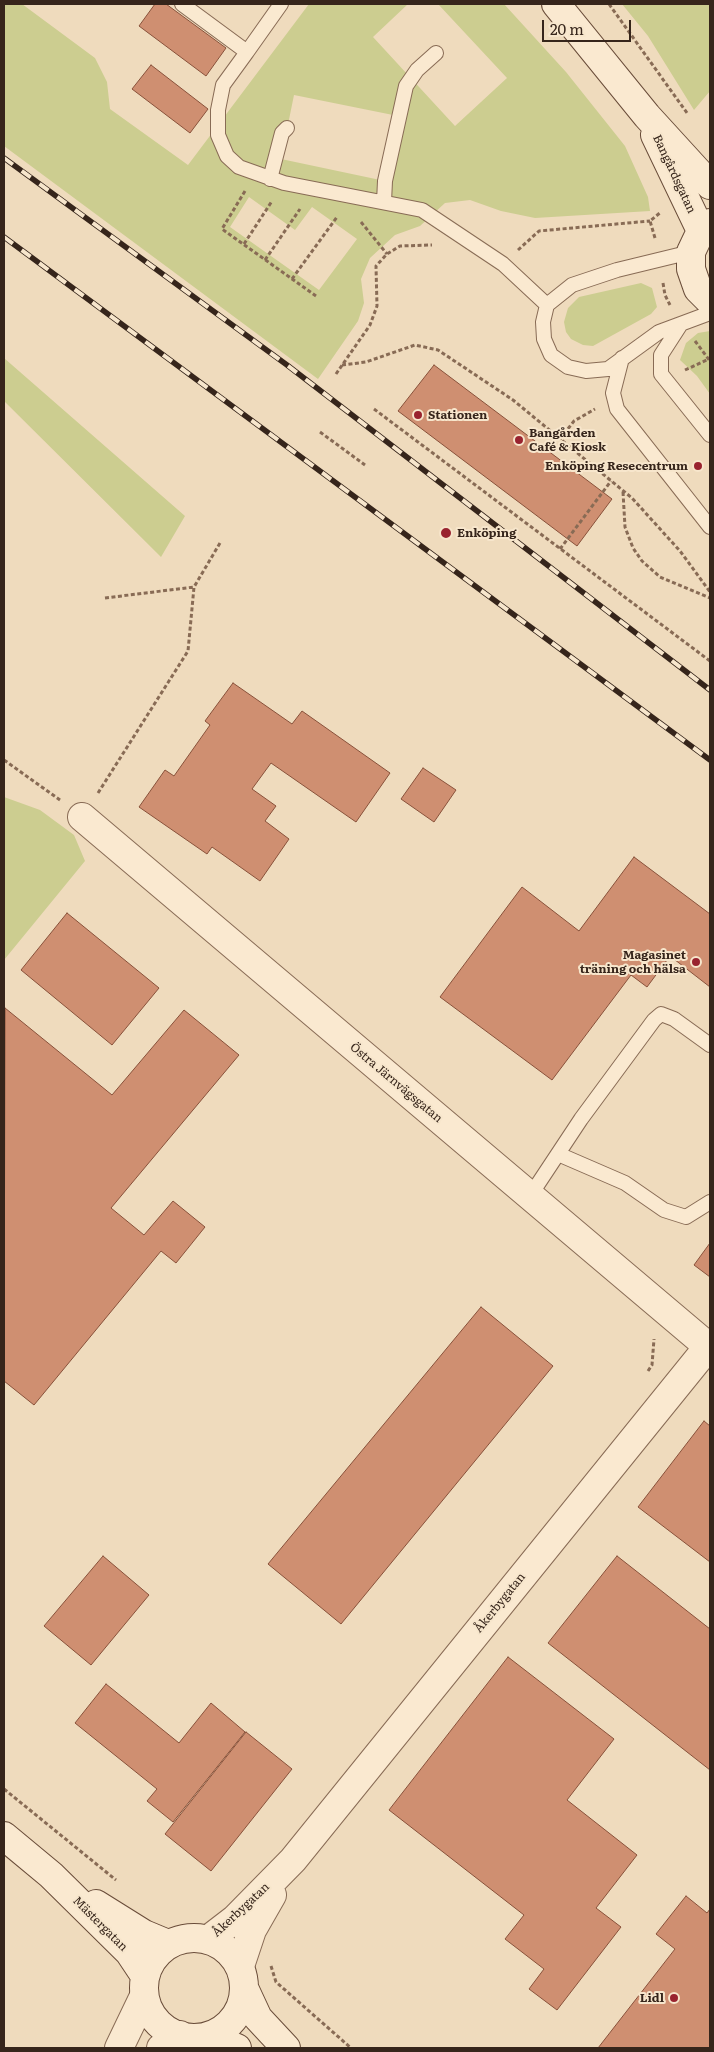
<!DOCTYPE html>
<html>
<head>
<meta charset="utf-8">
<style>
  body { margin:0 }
  #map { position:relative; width:714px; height:2052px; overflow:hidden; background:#efdbbd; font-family:Literata,serif }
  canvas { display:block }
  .frame { position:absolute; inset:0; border:5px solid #36251b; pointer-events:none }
  .scale { position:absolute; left:542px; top:20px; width:89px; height:22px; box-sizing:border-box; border:2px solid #36251b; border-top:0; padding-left:6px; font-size:15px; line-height:18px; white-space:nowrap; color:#36251b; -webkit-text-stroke:4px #f7e6cc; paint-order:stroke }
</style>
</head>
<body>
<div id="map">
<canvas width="714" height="2052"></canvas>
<div class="frame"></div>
<div class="scale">20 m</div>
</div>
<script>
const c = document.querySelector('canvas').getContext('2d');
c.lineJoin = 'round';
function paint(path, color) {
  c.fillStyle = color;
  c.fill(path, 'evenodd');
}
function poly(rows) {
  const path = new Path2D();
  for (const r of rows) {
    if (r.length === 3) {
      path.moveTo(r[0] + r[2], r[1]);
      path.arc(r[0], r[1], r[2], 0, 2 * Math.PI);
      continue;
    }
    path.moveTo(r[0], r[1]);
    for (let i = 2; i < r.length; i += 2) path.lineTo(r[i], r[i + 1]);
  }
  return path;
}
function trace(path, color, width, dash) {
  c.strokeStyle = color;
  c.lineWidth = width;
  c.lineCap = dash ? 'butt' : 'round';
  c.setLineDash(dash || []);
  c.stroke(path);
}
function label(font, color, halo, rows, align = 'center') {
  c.font = font + ' Literata,serif';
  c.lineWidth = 4;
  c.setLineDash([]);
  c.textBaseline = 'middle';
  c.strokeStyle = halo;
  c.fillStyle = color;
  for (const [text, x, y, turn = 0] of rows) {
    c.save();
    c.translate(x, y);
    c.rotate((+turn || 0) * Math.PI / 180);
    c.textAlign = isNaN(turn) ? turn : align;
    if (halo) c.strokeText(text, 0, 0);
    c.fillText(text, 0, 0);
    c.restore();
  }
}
paint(poly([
  [4,4,22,4,95,58,107,82,110,109,188,165,309,4,408,4,373,37,455,126,507,78,438,4,504,4,566,72,625,146,648,197,650,211,535,218,501,211,470,200,445,203,420,226,395,235,370,258,361,279,364,303,358,321,318,379,4,146],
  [294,95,398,116,385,181,281,159],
  [249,197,295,230,312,207,357,239,319,290,230,227],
  [622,4,710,4,710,91,694,110,648,36],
  [641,283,652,288,657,307,651,314,593,346,583,345,571,339,566,332,564,322,568,308,579,297],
  [710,331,710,394,697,376,680,360,686,343,698,333],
  [4,358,185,516,161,557,4,401],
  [4,797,40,810,74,835,85,861,4,960]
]), '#cccd90');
const building = poly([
  [155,4,166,4,226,48,206,76,139,26,155,4],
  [151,65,208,109,190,133,132,89,151,65],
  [434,365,612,499,577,546,398,411,434,365],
  [233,683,292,724,302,711,390,773,356,822,271,763,252,789,276,806,265,821,289,839,260,881,212,847,207,854,139,807,165,770,174,776,210,725,205,721,233,683],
  [423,768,456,790,434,822,401,799,423,768],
  [634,857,710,914,710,987,670,956,647,987,631,975,552,1080,440,997,522,887,579,931,634,857],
  [67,913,159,988,112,1045,21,970,67,913],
  [5,1008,112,1095,184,1010,239,1055,111,1208,144,1235,173,1201,205,1227,176,1263,161,1251,34,1405,4,1381,5,1008],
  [710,1243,710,1277,694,1265,710,1243],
  [481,1307,553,1366,341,1624,268,1564,481,1307],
  [704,1421,710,1426,710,1562,638,1507,704,1421],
  [103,1556,149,1595,91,1665,44,1626,103,1556],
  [617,1556,710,1629,710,1770,548,1643,617,1556],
  [508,1657,614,1739,567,1800,637,1855,596,1908,621,1927,557,2010,529,1989,544,1969,505,1939,524,1915,389,1810,508,1657],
  [106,1684,179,1743,211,1703,245,1732,173,1822,147,1801,157,1789,75,1723,106,1684],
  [246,1732,292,1769,211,1871,165,1834,246,1732],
  [686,1896,707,1913,710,1909,710,2048,598,2048,675,1949,656,1934,686,1896]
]);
paint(building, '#cf8f71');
trace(building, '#88513a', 1);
const service = poly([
  [182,4,247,52,223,85,218,110,218,135,227,156,239,167,284,183,422,210,503,264,547,305],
  [247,52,281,4],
  [270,179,282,133,287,128],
  [384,202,385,181,406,86,417,70,436,53],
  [691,252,617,270,572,285,547,305,543,322,544,339,551,355,568,367,586,371,608,369,659,332,710,313],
  [681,324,661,355,661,374,710,435],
  [622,358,613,393,617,409,710,527],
  [558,1154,625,1183,664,1210,686,1217,710,1202],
  [530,1196,581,1119,654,1020,661,1014,674,1019,710,1045]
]);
const minor = poly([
  [82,817,710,1348],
  [209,1939,235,1919,293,1860,708,1347],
  [240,1966,252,1930,272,1895],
  [119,2048,144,1996],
  [161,2048,180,2035]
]);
const secondary = poly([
  [556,4,647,116,710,185],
  [655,135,701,231],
  [710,223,701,231,691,252,691,269,698,289,710,301],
  [4,1836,51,1875,129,1952,145,1976],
  [96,1904,144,1934,168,1944],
  [194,1988,50],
  [245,1990,258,2018,286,2048],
  [209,2036,237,2048]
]);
trace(service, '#886b55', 16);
trace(minor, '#886b55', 30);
trace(secondary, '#694c39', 30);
trace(poly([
  [609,4,687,113],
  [245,191,222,229,316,296],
  [361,222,387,254],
  [655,238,650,221,661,212],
  [244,244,272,201],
  [518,250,539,231,650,221],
  [265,260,300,209],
  [292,279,337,217],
  [663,283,665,295,670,305],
  [695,341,710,361],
  [342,365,366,362,415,345,438,350,513,400,632,498,680,551,710,592],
  [685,370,709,359],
  [336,374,370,325,377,306,376,266,387,254,400,246,432,245],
  [374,409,710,661],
  [320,432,365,465],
  [560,439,574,421,595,409],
  [623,492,625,527,633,548,642,561,660,577,710,598],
  [560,549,611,481],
  [105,598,194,587],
  [4,760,60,800],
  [98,793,188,651,194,587,220,543],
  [648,1371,652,1365,654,1339],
  [4,1789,116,1880],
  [271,1966,276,1982,351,2048]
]), '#886b55', 3, [4, 2.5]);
trace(service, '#fae9d0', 14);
trace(minor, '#fae9d0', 28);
trace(secondary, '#fae9d0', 28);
const rail = poly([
  [4,158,287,365,710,690],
  [4,237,710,760]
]);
trace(rail, '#36251b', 5.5);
trace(rail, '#f7e6cc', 4, [11]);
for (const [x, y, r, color] of [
  [418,415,5,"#99232f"],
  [519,440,5,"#99232f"],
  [698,466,5,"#99232f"],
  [446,533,6,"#99232f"],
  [696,962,5,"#99232f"],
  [674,1998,5,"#99232f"]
]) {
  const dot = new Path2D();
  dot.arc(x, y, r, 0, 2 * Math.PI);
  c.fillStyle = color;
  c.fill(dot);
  trace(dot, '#f7e6cc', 2);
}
label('12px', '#36251b', '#f7e6cc', [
  ["Bangårdsgatan",674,174,65],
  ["Östra Järnvägsgatan",396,1083,40],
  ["Åkerbygatan",500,1603,-51],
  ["Åkerbygatan",241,1910,-43],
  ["Mästergatan",100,1924,45]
]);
label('bold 12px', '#36251b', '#f7e6cc', [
  ["Stationen",428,415],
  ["Bangården",529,433],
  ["Café & Kiosk",529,447],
  ["Enköping Resecentrum",688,466,"right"],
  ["Enköping",457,533],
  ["Magasinet",686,955,"right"],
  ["träning och hälsa",686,969,"right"],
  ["Lidl",664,1998,"right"]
], 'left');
</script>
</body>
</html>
